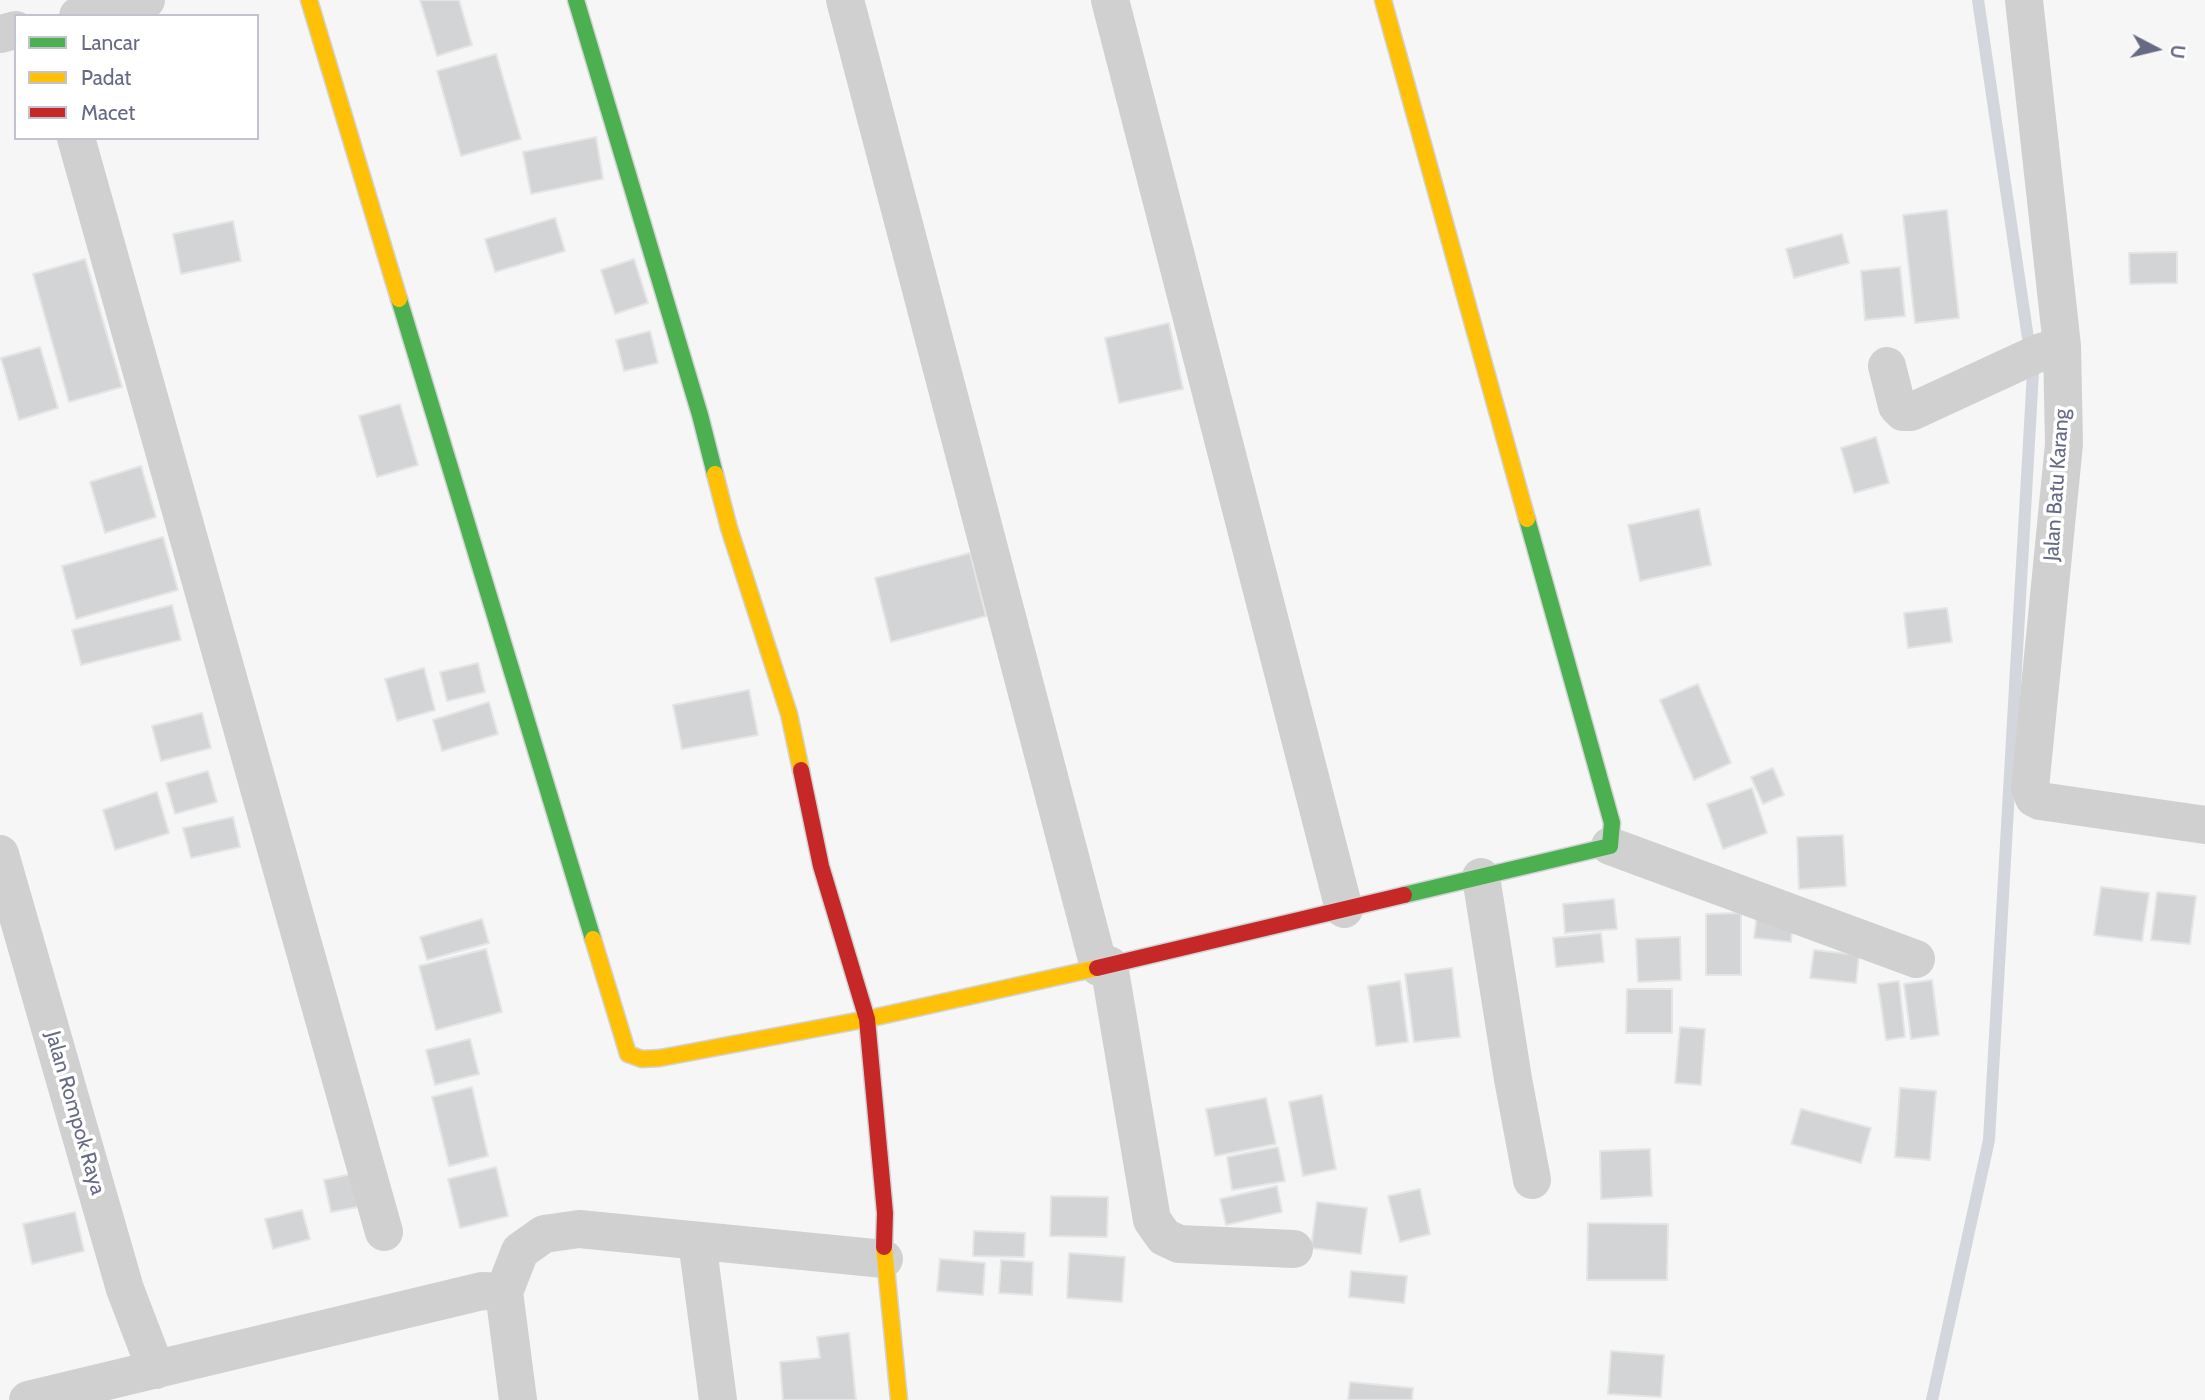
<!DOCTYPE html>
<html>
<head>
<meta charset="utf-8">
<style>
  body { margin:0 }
  #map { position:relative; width:2205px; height:1400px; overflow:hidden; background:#f5f6f5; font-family:Cabin,sans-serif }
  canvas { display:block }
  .legend { position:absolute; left:14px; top:14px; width:245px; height:126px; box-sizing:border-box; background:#fff; border:2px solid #c2c3ce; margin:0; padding:9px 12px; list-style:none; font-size:21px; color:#666a85 }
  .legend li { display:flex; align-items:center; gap:14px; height:35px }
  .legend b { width:35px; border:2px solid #c2c3ce }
  .north { position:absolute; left:2121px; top:14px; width:70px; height:70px; -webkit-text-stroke:5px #fff; paint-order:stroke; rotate:97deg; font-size:19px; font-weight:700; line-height:28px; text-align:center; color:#666a85 }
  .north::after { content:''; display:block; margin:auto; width:24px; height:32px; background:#666a85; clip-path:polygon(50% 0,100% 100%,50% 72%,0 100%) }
</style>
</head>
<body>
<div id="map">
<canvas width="2205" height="1400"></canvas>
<ul class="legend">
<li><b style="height:9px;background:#4caf50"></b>Lancar</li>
<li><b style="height:9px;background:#ffc107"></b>Padat</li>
<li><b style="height:9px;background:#c62828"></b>Macet</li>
</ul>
<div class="north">U</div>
</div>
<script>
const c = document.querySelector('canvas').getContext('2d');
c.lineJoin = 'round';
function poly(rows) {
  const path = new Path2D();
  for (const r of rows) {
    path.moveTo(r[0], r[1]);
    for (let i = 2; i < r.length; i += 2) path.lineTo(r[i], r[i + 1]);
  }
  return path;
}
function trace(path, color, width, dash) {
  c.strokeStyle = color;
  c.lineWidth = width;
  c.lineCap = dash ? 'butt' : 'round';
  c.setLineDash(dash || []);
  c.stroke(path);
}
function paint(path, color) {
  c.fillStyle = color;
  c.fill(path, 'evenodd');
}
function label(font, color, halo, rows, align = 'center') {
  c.font = font + ' Cabin,sans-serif';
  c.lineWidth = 7;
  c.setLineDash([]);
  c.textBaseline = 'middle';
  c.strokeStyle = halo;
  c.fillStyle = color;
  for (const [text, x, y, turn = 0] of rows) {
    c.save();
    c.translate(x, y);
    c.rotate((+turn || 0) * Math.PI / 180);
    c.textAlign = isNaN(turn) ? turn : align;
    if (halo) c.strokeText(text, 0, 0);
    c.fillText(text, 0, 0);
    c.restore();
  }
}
trace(poly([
  [1932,1400,1989,1140,2033,372,1978,0]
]), '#d3d6dc', 12);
const building = poly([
  [420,0,459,0,472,45,437,56,420,0],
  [496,54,521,139,461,156,437,71,496,54],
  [596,137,603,179,531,194,523,152,596,137],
  [1947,210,1959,318,1915,323,1903,215,1947,210],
  [555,218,565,251,495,272,485,239,555,218],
  [233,221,241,261,181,274,173,234,233,221],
  [1842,234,1849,263,1794,278,1786,249,1842,234],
  [2177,252,2177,283,2130,284,2129,253,2177,252],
  [85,259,122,387,69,402,33,274,85,259],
  [634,259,648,303,615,314,601,270,634,259],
  [1900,267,1905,316,1865,320,1861,271,1900,267],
  [1169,323,1183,389,1119,403,1105,338,1169,323],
  [650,331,658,363,624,371,616,340,650,331],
  [40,347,58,408,19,420,1,358,40,347],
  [400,404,418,465,377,477,359,416,400,404],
  [1876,437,1889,483,1854,493,1841,448,1876,437],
  [141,466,156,517,105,533,90,482,141,466],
  [1699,509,1711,565,1640,581,1628,525,1699,509],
  [163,537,178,590,76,619,62,566,163,537],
  [970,553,986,616,891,642,875,578,970,553],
  [172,605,181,640,81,665,72,630,172,605],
  [1947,608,1952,642,1908,648,1904,613,1947,608],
  [478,663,485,692,447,701,440,672,478,663],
  [424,668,435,710,397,721,385,679,424,668],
  [1698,684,1731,763,1694,780,1660,700,1698,684],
  [749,690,758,735,682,749,673,705,749,690],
  [489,702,498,734,442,751,433,720,489,702],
  [202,713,211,748,161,761,152,726,202,713],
  [1773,768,1784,795,1763,804,1751,777,1773,768],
  [208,771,217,802,175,814,166,783,208,771],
  [1752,788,1767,833,1723,849,1707,804,1752,788],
  [157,792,169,833,115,850,103,810,157,792],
  [233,817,240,847,191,858,183,828,233,817],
  [1843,835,1846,886,1799,889,1797,837,1843,835],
  [2101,887,2149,893,2142,941,2094,935,2101,887],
  [2157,892,2196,896,2190,944,2151,940,2157,892],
  [1614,899,1617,929,1565,933,1563,904,1614,899],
  [1741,913,1741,975,1706,975,1706,914,1741,913],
  [1757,915,1793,920,1791,942,1754,938,1757,915],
  [482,919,489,943,427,960,420,937,482,919],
  [1601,933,1604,962,1556,967,1553,938,1601,933],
  [1680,937,1681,980,1638,982,1636,939,1680,937],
  [486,949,502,1012,436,1030,419,966,486,949],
  [1814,950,1859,955,1856,983,1810,978,1814,950],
  [1452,968,1460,1037,1414,1042,1405,974,1452,968],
  [1932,980,1939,1035,1911,1039,1904,984,1932,980],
  [1400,981,1408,1042,1376,1046,1368,986,1400,981],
  [1899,981,1905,1037,1886,1040,1878,984,1899,981],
  [1627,989,1672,989,1672,1033,1626,1033,1627,989],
  [1680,1027,1705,1029,1701,1085,1675,1083,1680,1027],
  [470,1039,479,1074,435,1085,426,1050,470,1039],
  [472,1087,488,1156,449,1166,432,1097,472,1087],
  [1900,1088,1936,1091,1930,1160,1895,1157,1900,1088],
  [1322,1095,1336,1169,1303,1176,1289,1102,1322,1095],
  [1266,1098,1276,1144,1215,1156,1206,1109,1266,1098],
  [1801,1109,1871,1128,1861,1163,1791,1144,1801,1109],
  [1278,1147,1285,1181,1232,1190,1227,1157,1278,1147],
  [1650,1149,1652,1196,1601,1199,1600,1151,1650,1149],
  [496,1167,508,1216,460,1228,448,1179,496,1167],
  [351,1174,358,1207,331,1212,324,1180,351,1174],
  [1277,1186,1282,1212,1226,1225,1220,1199,1277,1186],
  [1420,1189,1430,1234,1400,1242,1388,1196,1420,1189],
  [1051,1196,1108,1197,1107,1237,1050,1236,1051,1196],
  [1317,1202,1367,1208,1361,1254,1311,1248,1317,1202],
  [302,1210,310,1239,273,1249,265,1219,302,1210],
  [75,1212,84,1251,32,1264,23,1224,75,1212],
  [1588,1223,1668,1224,1667,1280,1587,1280,1588,1223],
  [974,1231,1025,1233,1024,1257,973,1256,974,1231],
  [1069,1253,1125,1257,1122,1302,1067,1298,1069,1253],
  [940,1259,985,1263,983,1295,937,1291,940,1259],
  [1001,1260,1033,1262,1032,1295,999,1293,1001,1260],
  [1351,1271,1407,1276,1404,1303,1349,1297,1351,1271],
  [849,1333,856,1400,783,1400,780,1362,820,1358,817,1337,849,1333],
  [1611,1351,1664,1355,1661,1397,1608,1394,1611,1351],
  [1350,1382,1413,1388,1412,1400,1348,1400,1350,1382]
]);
paint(building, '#d3d4d5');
trace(building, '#e4e5e4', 2);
const fast = poly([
  [576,0,700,415,715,474],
  [399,299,593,939],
  [1404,895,1610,846,1612,823,1527,519]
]);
const slow = poly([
  [309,0,399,299],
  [1383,0,1527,519],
  [715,474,729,528,789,714,801,770],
  [593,939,628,1054,642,1059,660,1058,867,1019,1097,968],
  [884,1247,899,1400]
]);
const jam = poly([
  [801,770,821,866,867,1019,885,1213,884,1247],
  [1097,968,1404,895]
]);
trace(fast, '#d2d3d5', 19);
trace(slow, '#d2d3d5', 19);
trace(jam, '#d2d3d5', 19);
trace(poly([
  [845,0,1099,967],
  [1110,0,1344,909],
  [2024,0,2062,346,2064,444,2030,788,2034,798,2040,801,2205,825],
  [78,16,146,0],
  [0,34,16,30],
  [76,138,384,1232],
  [1887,366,1897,406,1903,412,1911,412,2041,352,2062,346],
  [1610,846,1916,959],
  [0,854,125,1289,156,1370],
  [1481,877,1513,1079,1532,1180],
  [1109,965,1152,1220,1164,1237,1179,1244,1294,1249],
  [697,1241,718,1400],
  [504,1292,520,1251,544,1234,579,1229,884,1259],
  [28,1400,482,1291,504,1292,518,1400]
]), '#d0d0d1', 38);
trace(fast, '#4caf50', 16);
trace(slow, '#ffc107', 16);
trace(jam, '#c62828', 16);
label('21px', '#666a85', '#fff', [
  ["Jalan Batu Karang",2057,485,-86],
  ["Jalan Rompok Raya",75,1113,74]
]);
</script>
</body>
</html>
